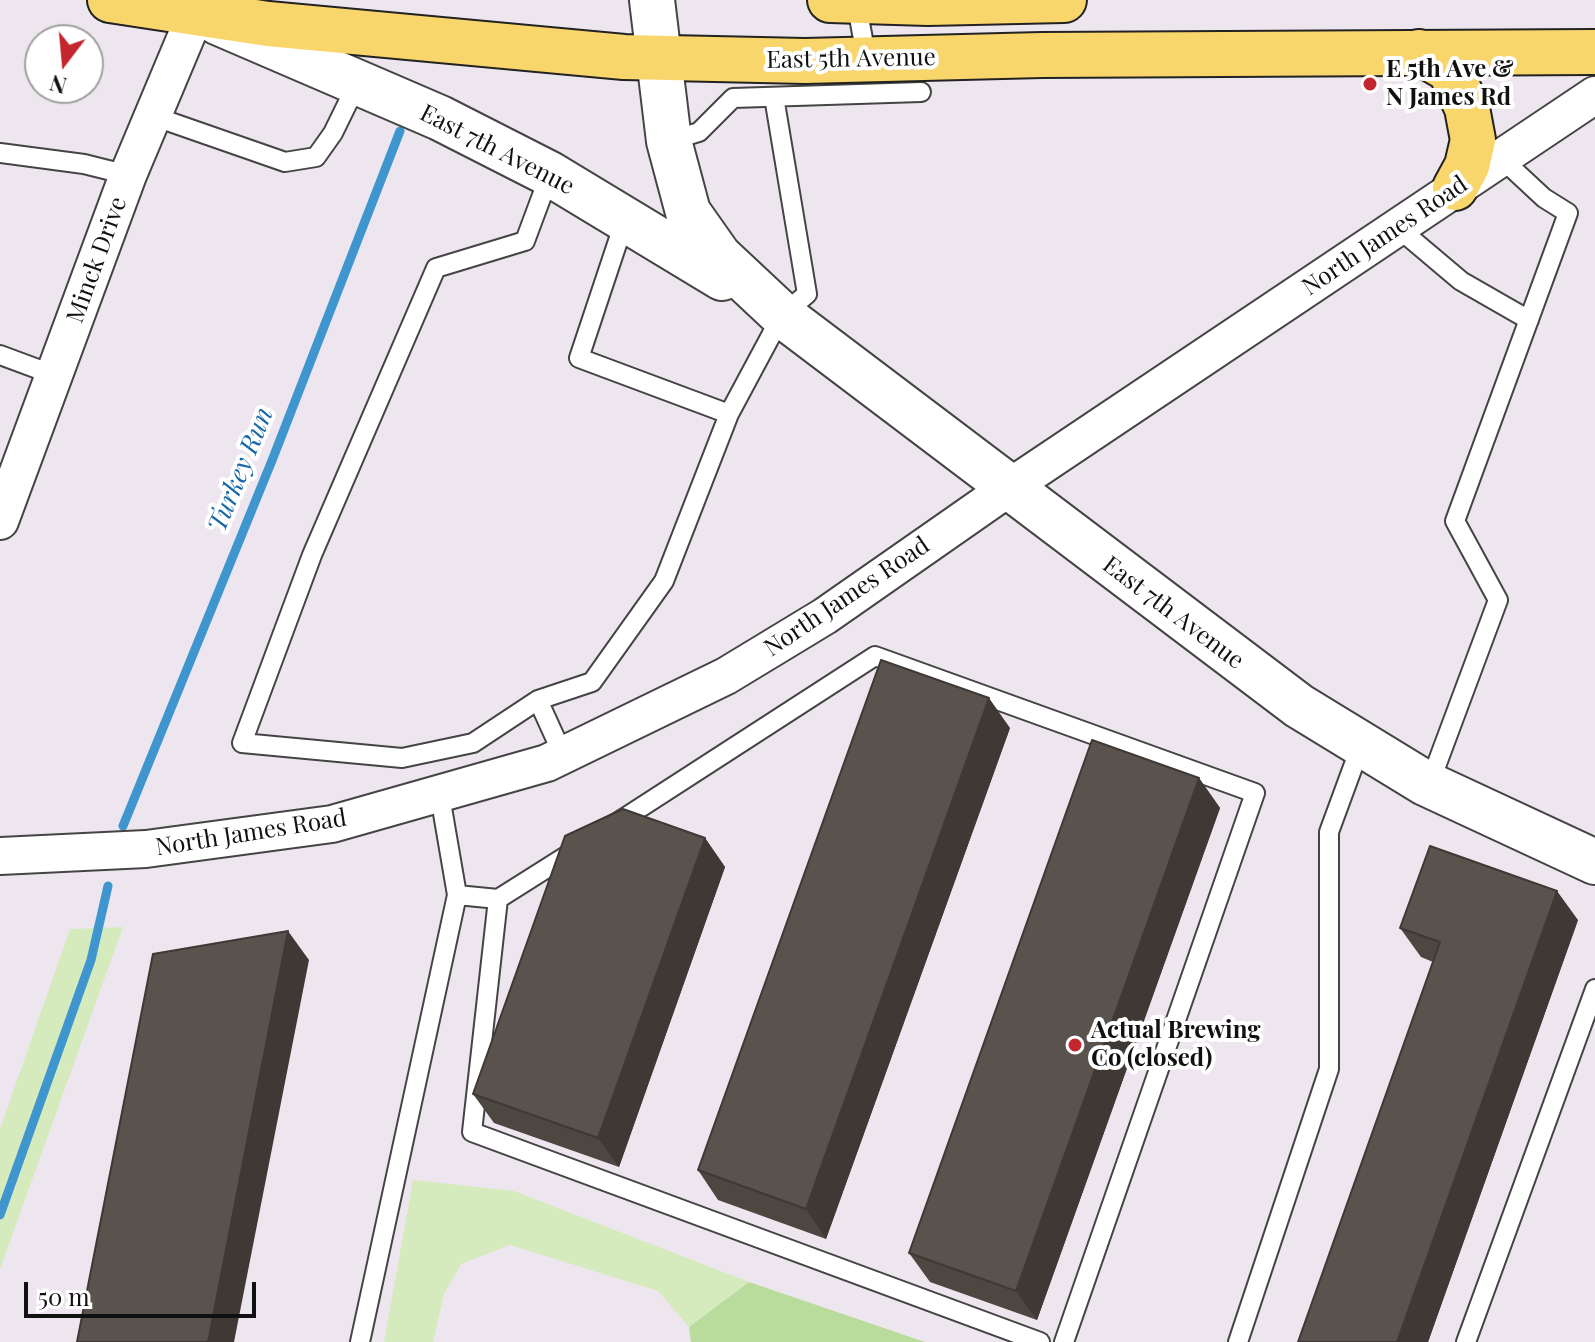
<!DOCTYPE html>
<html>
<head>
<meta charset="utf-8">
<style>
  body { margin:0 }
  #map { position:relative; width:1595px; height:1342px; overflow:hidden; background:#fffdf5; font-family:"Playfair Display",serif }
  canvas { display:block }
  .north { position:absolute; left:24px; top:24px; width:80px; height:80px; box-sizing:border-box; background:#fff; border:2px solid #a0a0a0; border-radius:50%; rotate:196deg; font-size:22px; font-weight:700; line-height:32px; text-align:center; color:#111 }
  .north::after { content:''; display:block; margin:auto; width:28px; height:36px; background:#c4262e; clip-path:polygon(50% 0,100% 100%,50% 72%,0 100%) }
  .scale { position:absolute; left:24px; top:1282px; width:232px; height:36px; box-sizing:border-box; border:4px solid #111; border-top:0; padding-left:10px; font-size:24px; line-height:28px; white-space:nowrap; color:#111; -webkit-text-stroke:6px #fff; paint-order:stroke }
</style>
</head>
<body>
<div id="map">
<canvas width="1595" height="1342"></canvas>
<div class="north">N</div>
<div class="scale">50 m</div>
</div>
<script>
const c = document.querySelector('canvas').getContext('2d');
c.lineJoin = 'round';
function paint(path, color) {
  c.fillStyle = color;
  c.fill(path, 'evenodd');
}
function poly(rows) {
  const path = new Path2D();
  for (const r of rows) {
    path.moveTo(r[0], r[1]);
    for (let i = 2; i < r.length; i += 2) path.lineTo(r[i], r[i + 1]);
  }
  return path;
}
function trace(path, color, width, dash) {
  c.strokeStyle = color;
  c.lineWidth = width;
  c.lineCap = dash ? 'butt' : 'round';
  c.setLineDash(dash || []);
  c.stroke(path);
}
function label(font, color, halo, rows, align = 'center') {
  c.font = font + ' "Playfair Display",serif';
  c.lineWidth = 8;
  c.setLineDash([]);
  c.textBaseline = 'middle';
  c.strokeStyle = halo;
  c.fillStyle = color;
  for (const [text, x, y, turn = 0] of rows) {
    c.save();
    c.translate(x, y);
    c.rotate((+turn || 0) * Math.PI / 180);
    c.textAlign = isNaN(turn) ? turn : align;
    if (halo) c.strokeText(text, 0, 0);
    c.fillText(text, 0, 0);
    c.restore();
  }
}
paint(poly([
  [0,0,1595,0,1595,1342,0,1342],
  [40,40,88,40,88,88,40,88]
]), '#eee6ef');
paint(poly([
  [123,927,0,1269,0,1129,70,929],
  [413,1180,514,1191,749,1282,689,1327,658,1291,510,1245,461,1264,444,1294,433,1342,384,1342]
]), '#d5ebbd');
paint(poly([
  [749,1282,925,1342,691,1342,689,1327]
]), '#b9dc9c');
trace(poly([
  [123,826,273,458,400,131],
  [0,1215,91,960,108,886]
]), '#3f96cf', 9);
const service = poly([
  [856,1,867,61],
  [153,116,285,162,316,157,333,133,357,84],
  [669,141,699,132,733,98,921,92],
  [0,153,84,164,128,175],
  [550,174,525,241,436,268,312,555,242,743,402,758,473,743,538,700,592,682,664,581,729,414,782,315,807,294,774,97],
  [625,220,579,358,729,414],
  [1397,227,1461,281,1529,320],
  [0,355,54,375],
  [538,700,563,755],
  [1429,785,1498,600,1455,521,1568,213,1544,198,1501,158],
  [612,826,875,656,1255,793,1064,1342],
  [574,851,498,899,472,1132,1040,1342],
  [457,895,498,899],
  [360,1342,457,895,440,796],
  [1238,1342,1329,1069,1329,832,1361,745],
  [1466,1342,1595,989]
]);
const minor = poly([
  [0,521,128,175,196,13,197,0],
  [0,856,146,849,332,824,547,763,726,676,825,616,1007,489,1595,95]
]);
const tertiary = poly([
  [652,0,669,141,688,212,719,256,782,315,1299,706,1425,783,1595,862],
  [217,22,440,118,550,174,722,278]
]);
const primary = poly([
  [110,0,268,24,624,57,805,61,1042,55,1595,52],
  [830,0,928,3,1064,0],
  [1419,52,1450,70,1467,108,1473,140,1467,166,1455,188]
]);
trace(service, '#444', 22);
trace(minor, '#444', 40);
trace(tertiary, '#444', 48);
trace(primary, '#222', 48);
trace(service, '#fff', 18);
trace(minor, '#fff', 36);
trace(tertiary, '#fff', 44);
trace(primary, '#f9d66b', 44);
paint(poly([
  [1010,728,826,1239,718,1200,698,1170],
  [1199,778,1220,808,1037,1320,930,1282,909,1253],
  [705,838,725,867,619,1167,494,1123,473,1094],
  [1578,920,1428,1342,1298,1342,1433,962,1421,957,1400,928]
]), '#4d4742');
paint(poly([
  [989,698,1010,728,826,1239,806,1209],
  [1199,778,1220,808,1037,1320,1016,1291],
  [705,838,725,867,619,1167,598,1138],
  [1557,891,1578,920,1428,1342,1397,1342],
  [288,931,309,960,234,1342,208,1342]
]), '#3f3936');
const building = poly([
  [881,660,989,698,806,1209,698,1170,881,660],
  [1092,740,1199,778,1016,1291,909,1253,1092,740],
  [623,809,705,838,598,1138,473,1094,565,836,623,809],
  [1430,846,1557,891,1397,1342,1298,1342,1440,942,1400,928,1430,846],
  [288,931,208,1342,77,1342,153,954,288,931]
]);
paint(building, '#5a524d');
trace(building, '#3f3936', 2);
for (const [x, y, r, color] of [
  [1370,84,8,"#c4262e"],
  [1075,1045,8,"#c4262e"]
]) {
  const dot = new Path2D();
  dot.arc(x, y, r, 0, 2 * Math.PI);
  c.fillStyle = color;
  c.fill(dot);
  trace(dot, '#fff', 3);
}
label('24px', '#111', '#fff', [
  ["East 5th Avenue",851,59,-1],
  ["East 7th Avenue",497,150,27],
  ["North James Road",1385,236,-34],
  ["Minck Drive",97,260,-70],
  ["North James Road",847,597,-34],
  ["East 7th Avenue",1173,613,37],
  ["North James Road",251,833,-9]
]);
label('bold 24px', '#111', '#fff', [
  ["E 5th Ave &",1386,70],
  ["N James Rd",1386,98],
  ["Actual Brewing",1091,1031],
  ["Co (closed)",1091,1059]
], 'left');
label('italic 26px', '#1768a6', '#fff', [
  ["Turkey Run",241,470,-68]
]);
</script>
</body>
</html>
